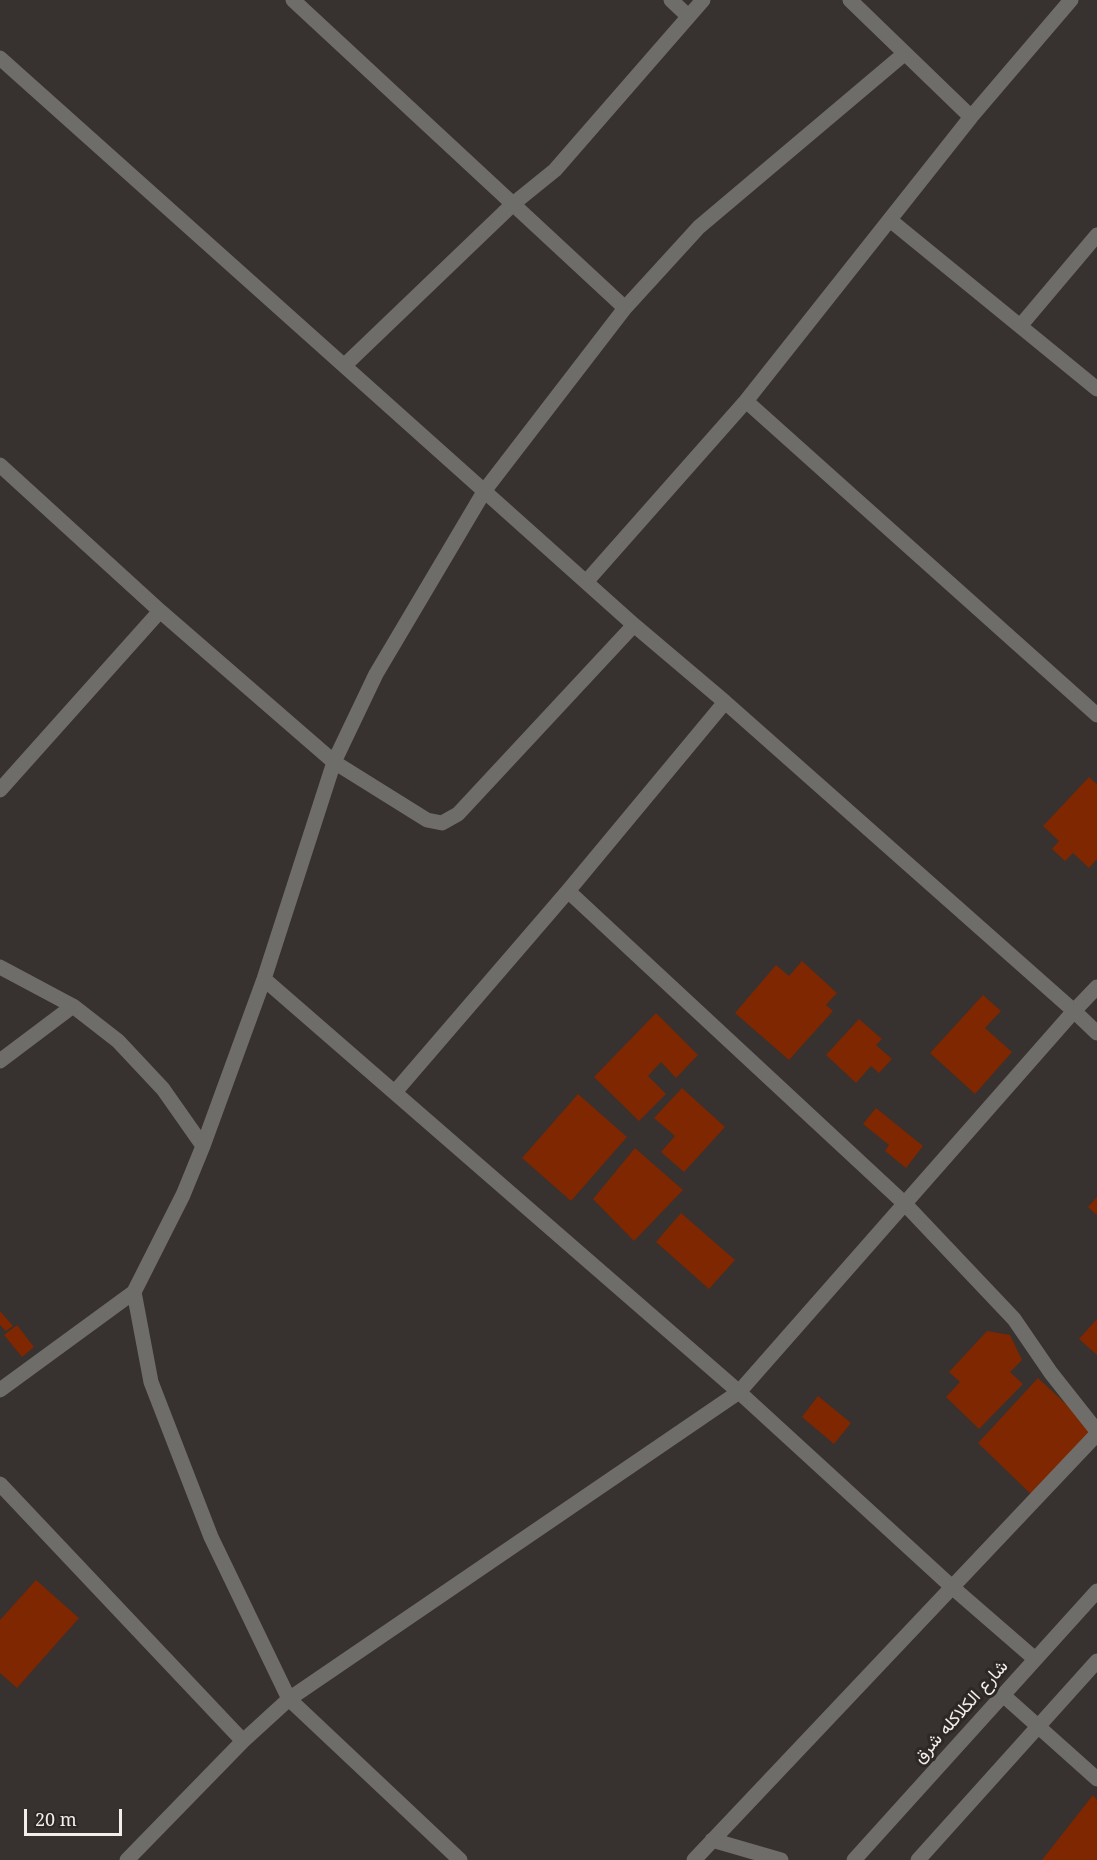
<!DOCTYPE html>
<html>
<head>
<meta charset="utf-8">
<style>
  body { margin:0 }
  #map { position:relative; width:1097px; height:1860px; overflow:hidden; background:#37312f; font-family:"Noto Serif",serif }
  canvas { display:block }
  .scale { position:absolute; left:24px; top:1809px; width:98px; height:27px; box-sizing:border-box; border:3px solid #f2eeec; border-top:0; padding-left:8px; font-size:18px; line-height:21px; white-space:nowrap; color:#f2eeec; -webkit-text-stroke:4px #2d2825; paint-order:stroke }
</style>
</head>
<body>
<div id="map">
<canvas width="1097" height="1860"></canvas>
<div class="scale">20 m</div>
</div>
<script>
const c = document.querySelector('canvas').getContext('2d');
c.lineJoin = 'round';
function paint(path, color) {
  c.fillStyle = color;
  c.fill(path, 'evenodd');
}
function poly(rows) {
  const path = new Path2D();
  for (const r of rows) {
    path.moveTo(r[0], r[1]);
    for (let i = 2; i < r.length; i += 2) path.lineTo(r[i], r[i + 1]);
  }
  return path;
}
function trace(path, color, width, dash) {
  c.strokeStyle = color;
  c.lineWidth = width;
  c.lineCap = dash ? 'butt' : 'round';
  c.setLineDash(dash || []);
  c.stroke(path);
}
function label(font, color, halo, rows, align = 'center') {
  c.font = font + ' "Noto Serif",Vazirmatn,serif';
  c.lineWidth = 6;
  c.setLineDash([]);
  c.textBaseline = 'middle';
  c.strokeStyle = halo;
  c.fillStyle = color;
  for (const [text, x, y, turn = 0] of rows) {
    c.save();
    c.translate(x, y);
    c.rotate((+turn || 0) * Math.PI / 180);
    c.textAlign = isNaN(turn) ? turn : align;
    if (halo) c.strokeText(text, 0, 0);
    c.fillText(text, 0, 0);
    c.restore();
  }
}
paint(poly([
  [1089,777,1097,784,1097,859,1089,868,1073,853,1065,861,1052,849,1059,841,1043,826],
  [802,961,837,993,826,1005,833,1011,789,1060,735,1013,776,965,789,976],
  [983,995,1001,1011,985,1028,1012,1052,975,1094,930,1053],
  [656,1013,698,1055,676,1078,661,1062,648,1076,666,1094,639,1121,594,1077],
  [859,1019,882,1039,876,1045,892,1059,879,1073,871,1066,856,1083,826,1055],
  [682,1088,725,1127,684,1172,661,1152,675,1136,654,1118],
  [578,1094,627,1137,571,1201,522,1158],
  [876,1108,923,1146,906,1168,885,1151,889,1145,863,1124],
  [635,1148,683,1190,634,1241,593,1199],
  [1097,1197,1097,1215,1088,1207],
  [681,1213,735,1260,709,1289,656,1242],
  [0,1311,13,1326,6,1331,0,1325],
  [1097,1319,1097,1355,1079,1339],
  [17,1325,34,1347,22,1357,4,1335],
  [987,1331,1010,1335,1022,1360,1010,1372,1023,1384,979,1429,946,1397,960,1382,949,1372],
  [1038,1378,1097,1433,1035,1498,978,1443],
  [818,1396,851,1423,834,1444,802,1417],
  [36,1580,79,1618,17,1688,0,1673,0,1620],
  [1093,1795,1097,1800,1097,1860,1042,1860]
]), '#7e2700');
trace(poly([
  [293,0,625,308],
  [671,0,688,16],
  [850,0,971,117],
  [0,58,634,625,725,702,1074,1011,1097,1033],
  [890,220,1097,389],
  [1021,325,1097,235],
  [345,365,513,204,555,170,703,0],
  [746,401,1097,715],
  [0,465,160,611,334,762,427,820,442,823,458,814,634,625],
  [586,582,746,401,971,117,1071,0],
  [0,790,160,611],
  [568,891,905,1204,1014,1319,1051,1373,1097,1431],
  [0,967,73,1006,118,1041,163,1089,203,1146],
  [264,979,739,1392,952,1587,1035,1659],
  [0,1061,73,1006],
  [395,1092,568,891,725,702],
  [0,1390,134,1292],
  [0,1484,243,1741],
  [1003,1695,1097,1779],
  [712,1840,781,1860],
  [127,1860,243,1741,289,1699,739,1392,1074,1011,1097,987],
  [460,1860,289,1699,211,1537,151,1382,134,1292,183,1195,203,1146,264,979,334,762,376,674,485,490,625,308,699,227,904,54],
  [694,1860,1097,1434],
  [854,1860,1097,1591],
  [918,1860,1097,1661]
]), '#6e6d6a', 15);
label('18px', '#f2eeec', '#2d2825', [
  ["شارع الكلاكله شرق",961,1712,-48]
]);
</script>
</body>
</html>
